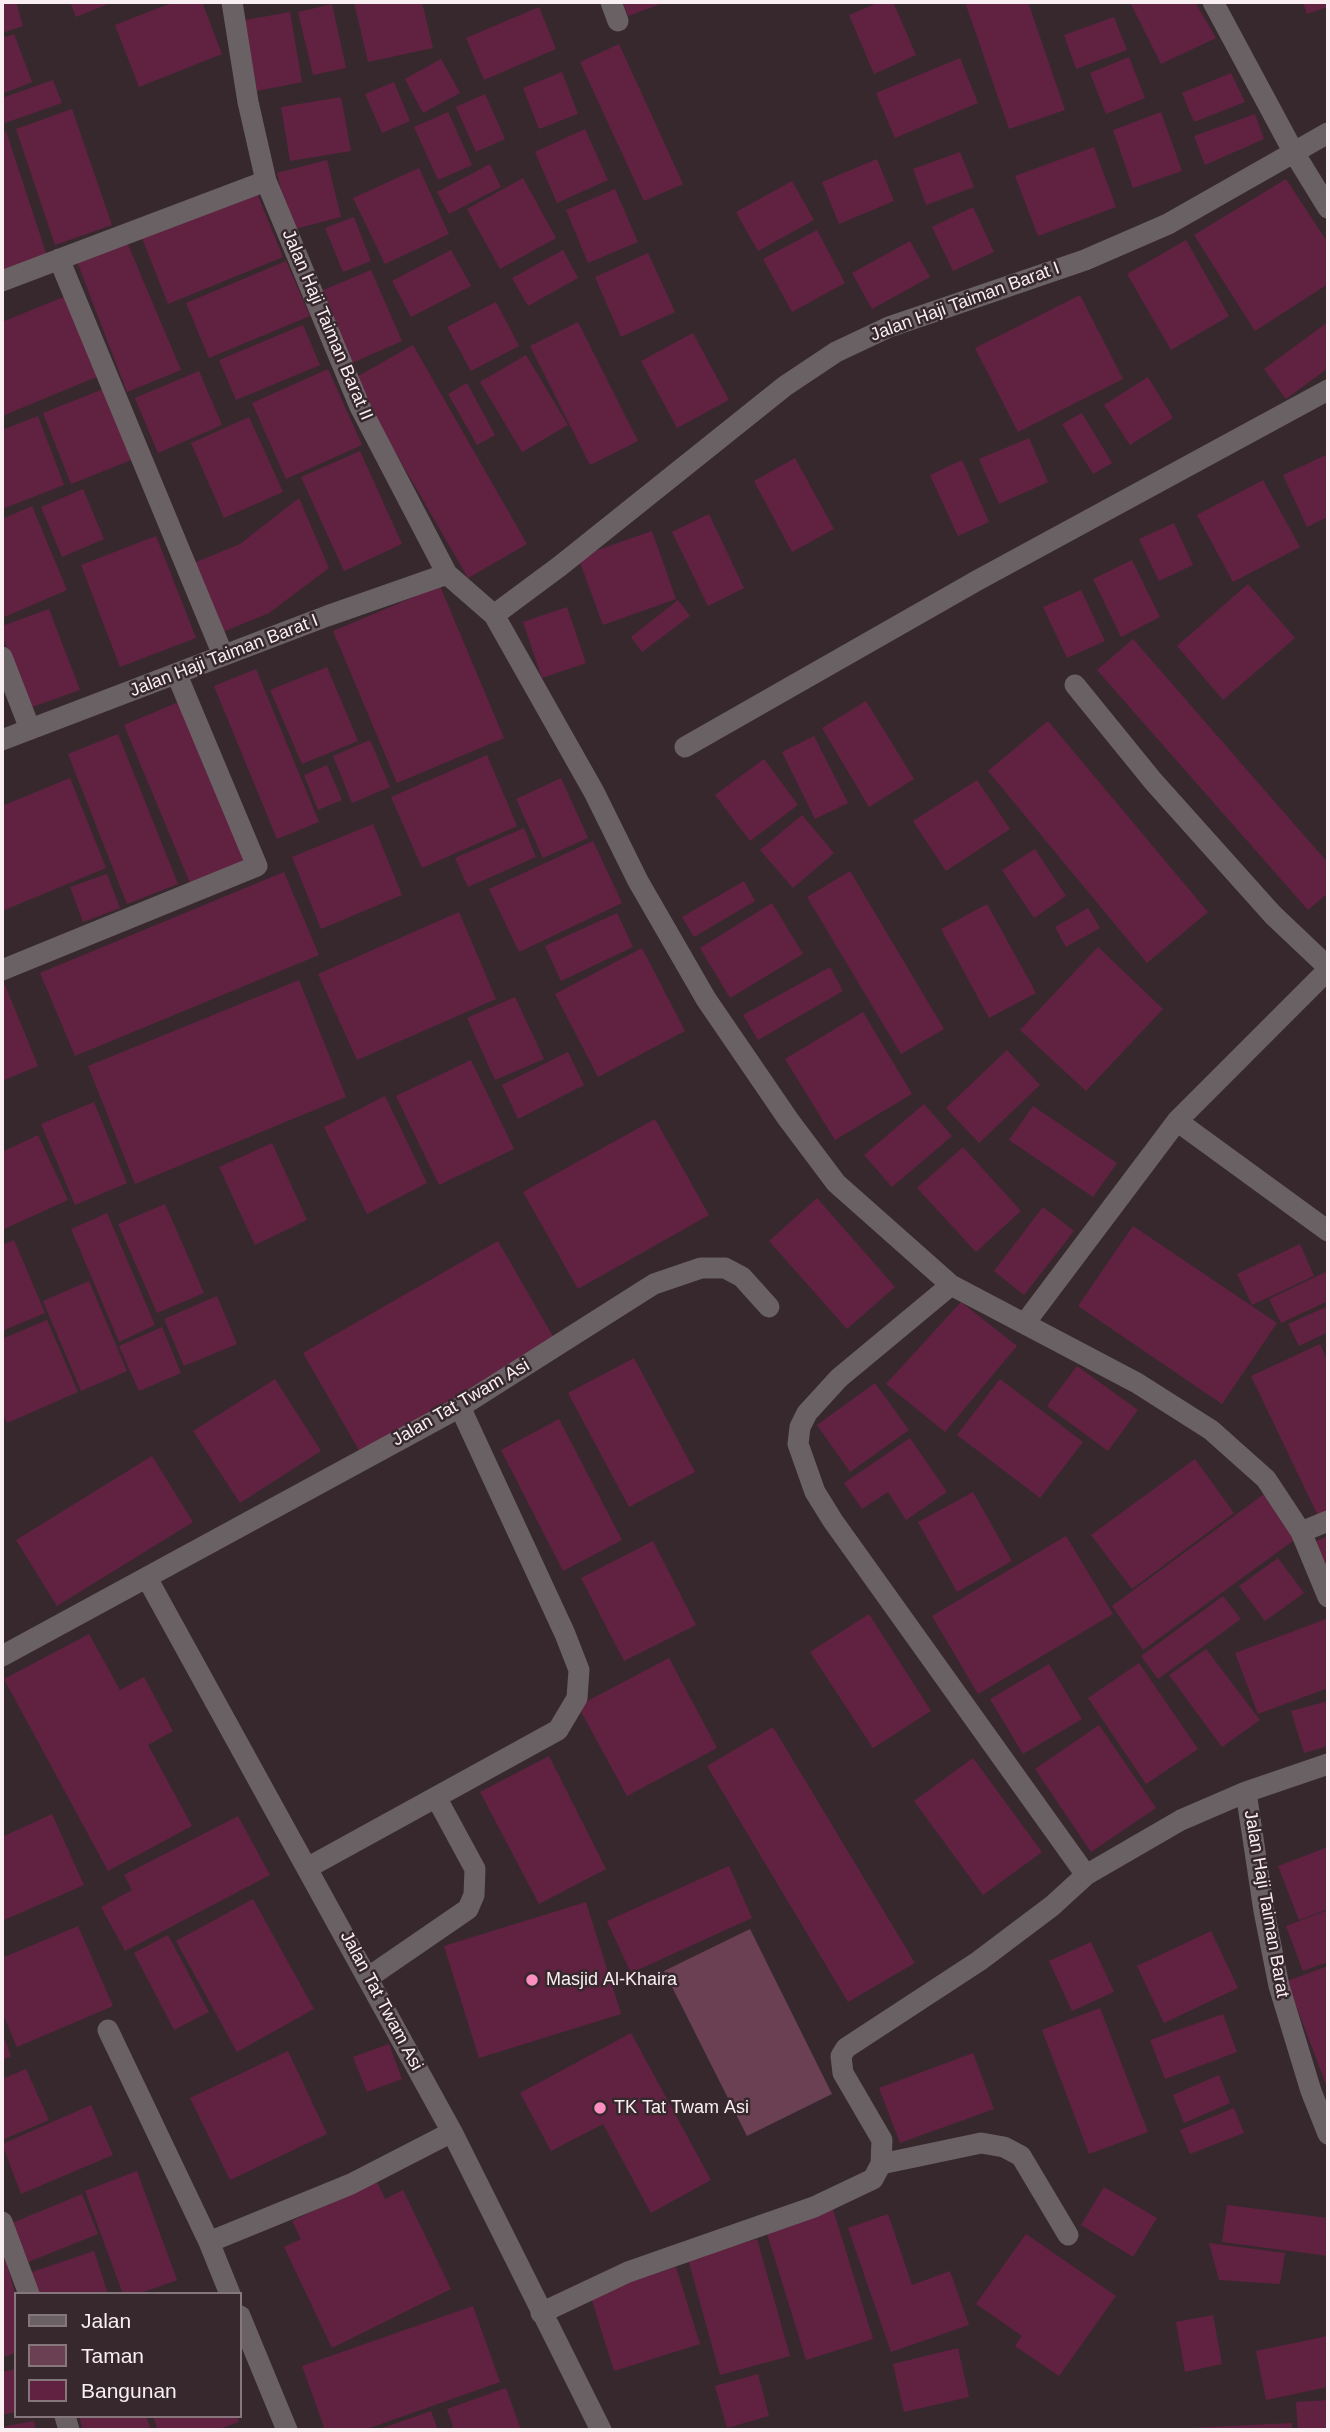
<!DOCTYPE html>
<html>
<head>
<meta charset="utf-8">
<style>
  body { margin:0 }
  #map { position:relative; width:1330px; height:2432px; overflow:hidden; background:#37282e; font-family:Arial,sans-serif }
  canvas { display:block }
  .frame { position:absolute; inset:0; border:4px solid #f9eef2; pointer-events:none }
  .legend { position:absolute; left:14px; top:2292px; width:228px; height:126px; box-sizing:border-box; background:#37282e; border:2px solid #85777c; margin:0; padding:9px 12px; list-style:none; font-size:21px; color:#f9eef2 }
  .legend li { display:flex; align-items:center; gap:14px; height:35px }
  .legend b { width:35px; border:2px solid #85777c }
</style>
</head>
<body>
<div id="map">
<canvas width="1330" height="2432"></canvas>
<div class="frame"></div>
<ul class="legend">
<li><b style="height:9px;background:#6a6164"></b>Jalan</li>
<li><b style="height:19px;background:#6b4053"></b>Taman</li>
<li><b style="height:19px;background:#612241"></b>Bangunan</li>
</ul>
</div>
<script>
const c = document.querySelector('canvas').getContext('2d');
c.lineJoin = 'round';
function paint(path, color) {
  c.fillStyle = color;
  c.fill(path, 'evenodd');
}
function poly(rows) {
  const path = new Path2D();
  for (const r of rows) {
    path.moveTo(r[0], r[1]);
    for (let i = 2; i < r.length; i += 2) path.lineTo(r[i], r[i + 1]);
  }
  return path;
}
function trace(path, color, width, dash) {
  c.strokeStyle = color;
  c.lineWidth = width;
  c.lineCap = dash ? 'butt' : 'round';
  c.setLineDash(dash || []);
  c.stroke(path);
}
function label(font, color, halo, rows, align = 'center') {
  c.font = font + ' Arial,sans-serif';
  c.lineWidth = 5;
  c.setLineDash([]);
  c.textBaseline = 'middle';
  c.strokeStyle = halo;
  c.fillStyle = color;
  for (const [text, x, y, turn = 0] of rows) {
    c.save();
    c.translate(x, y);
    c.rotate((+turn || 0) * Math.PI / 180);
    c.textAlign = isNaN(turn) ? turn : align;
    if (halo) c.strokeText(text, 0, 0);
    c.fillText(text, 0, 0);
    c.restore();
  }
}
paint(poly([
  [750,1929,832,2094,747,2136,664,1971]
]), '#6b4053');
paint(poly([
  [2,2,16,2,23,26,2,33],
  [70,2,113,2,76,17],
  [174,2,202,2,222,54,139,87,115,25],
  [354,2,422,2,433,48,368,62],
  [623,2,666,2,628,16],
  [880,2,893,2,916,55,874,74,849,15],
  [965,2,1028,2,1065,110,1009,129],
  [1130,2,1195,2,1216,38,1161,64],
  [1303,2,1328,2,1328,7,1307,14],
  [332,4,346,68,313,75,298,12],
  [539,7,556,49,484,80,466,38],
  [290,12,302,82,257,91,245,20],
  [1114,17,1127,50,1076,69,1064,35],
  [14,34,32,82,2,94,2,38],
  [619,44,683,184,644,201,580,62],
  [1129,57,1145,98,1106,114,1090,73],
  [960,58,978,103,895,138,876,93],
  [441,59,460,93,423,113,405,79],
  [562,72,578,114,539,129,523,88],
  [1231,73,1245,102,1194,122,1182,93],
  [53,80,62,103,2,124,2,98],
  [394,82,410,121,382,133,365,94],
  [485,94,505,139,476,152,456,107],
  [341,97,351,151,290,161,281,107],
  [72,109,112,225,55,245,16,129],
  [448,112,472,165,438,180,414,127],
  [1161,112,1182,171,1133,188,1113,130],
  [1255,114,1264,139,1205,165,1194,136],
  [585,129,608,180,557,203,535,152],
  [6,131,47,256,4,270,2,133],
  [1094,147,1116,207,1038,236,1015,176],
  [960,152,974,187,926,205,913,169],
  [877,159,894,201,839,224,822,182],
  [327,160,341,217,291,230,277,173],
  [490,164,501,187,449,214,437,192],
  [419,168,449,234,385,264,353,198],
  [523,178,556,238,500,269,467,209],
  [1286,179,1328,243,1328,284,1255,331,1194,235],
  [792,181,814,220,758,251,736,212],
  [615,189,638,242,588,263,566,210],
  [256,191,283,257,168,304,142,238],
  [973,207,994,252,953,271,932,227],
  [354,217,371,261,343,272,325,228],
  [817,230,845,283,792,312,763,259],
  [126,240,181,370,127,392,76,259],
  [1186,240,1229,316,1171,350,1127,274],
  [910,241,930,277,872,309,852,273],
  [451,250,471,286,411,317,392,281],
  [563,250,578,278,528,306,512,278],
  [648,253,675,312,621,337,595,277],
  [286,261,310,316,209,358,186,303],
  [371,270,402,341,352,363,321,291],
  [1080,295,1123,379,1018,432,975,348],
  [66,296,99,376,2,416,2,322],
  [496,302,519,346,471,371,447,327],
  [578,322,638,441,590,465,530,346],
  [1328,322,1328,368,1286,399,1264,369],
  [303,325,320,365,236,400,219,360],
  [693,333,729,400,677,428,641,361],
  [413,345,527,544,468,578,353,379],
  [526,355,568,425,522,452,480,382],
  [328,369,362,445,286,479,252,403],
  [199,371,222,425,158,453,135,398],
  [1148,377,1173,418,1130,445,1104,405],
  [467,383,495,435,477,445,448,394],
  [106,388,134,459,71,484,43,413],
  [1082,413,1112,463,1093,474,1062,424],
  [38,416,64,485,2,509,2,430],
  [249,417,283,492,224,518,191,443],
  [1029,438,1048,482,999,504,979,459],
  [360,451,402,544,344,571,301,477],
  [1328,454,1328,517,1307,527,1283,475],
  [795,458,834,529,792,552,754,481],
  [962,460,989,522,958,536,930,475],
  [1263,480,1300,547,1233,582,1197,515],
  [83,489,104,539,62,557,41,507],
  [299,498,329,568,269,613,223,632,194,563,240,544],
  [32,506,67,590,2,618,2,519],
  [709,514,744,588,708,606,672,532],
  [1174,523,1193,565,1159,581,1139,539],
  [652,531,676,599,603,625,578,557],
  [156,536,196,638,120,667,81,565],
  [1132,560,1160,617,1121,637,1093,579],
  [1248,584,1295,638,1223,700,1177,646],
  [440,586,504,738,397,783,333,631],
  [1081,590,1105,641,1067,658,1043,607],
  [678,600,690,616,642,652,631,637],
  [567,607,586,663,542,678,523,622],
  [49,609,80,690,29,708,2,635,2,626],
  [1133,639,1328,863,1328,893,1308,910,1097,670],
  [327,667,358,741,302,764,270,690],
  [256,669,319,822,277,839,214,686],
  [181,701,247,859,190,883,124,725],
  [866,701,914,779,869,807,822,728],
  [1048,721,1208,912,1147,963,988,771],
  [118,734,178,884,127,904,68,754],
  [814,736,848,803,815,819,782,752],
  [370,740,390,787,352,803,333,756],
  [487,755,517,826,422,868,391,797],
  [764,759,798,805,750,841,715,795],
  [327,765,342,800,318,810,304,775],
  [70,778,106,868,2,911,2,806],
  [561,778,588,838,543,858,516,799],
  [977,780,1010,829,946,871,913,821],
  [802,815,834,853,793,888,760,850],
  [373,824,402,895,321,929,292,857],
  [524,828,536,857,468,887,455,858],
  [593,841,622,903,519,952,489,889],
  [1035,849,1066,896,1034,918,1002,870],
  [850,871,944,1029,901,1054,807,897],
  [284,872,319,955,75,1056,40,973],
  [107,874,120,908,83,922,70,887],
  [744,881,755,901,694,937,682,917],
  [772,903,803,954,730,998,700,948],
  [987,904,1036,993,989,1018,941,929],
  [1088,908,1100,928,1066,947,1055,927],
  [459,912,496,999,357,1060,318,974],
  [617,913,633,947,561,981,545,946],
  [1098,947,1163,1009,1086,1091,1020,1030],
  [642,948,685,1031,598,1077,555,994],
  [830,967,843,991,758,1040,743,1015],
  [299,980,346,1097,135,1184,88,1066],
  [5,985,38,1066,2,1081,2,986],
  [515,997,544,1059,495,1080,467,1018],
  [863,1012,912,1094,835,1140,785,1059],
  [1007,1050,1040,1085,979,1143,946,1108],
  [568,1052,584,1085,518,1119,502,1085],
  [471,1060,514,1149,439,1185,396,1096],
  [385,1096,427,1183,367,1214,324,1127],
  [94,1102,127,1183,75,1205,41,1124],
  [924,1104,952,1136,892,1187,864,1155],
  [1033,1106,1117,1163,1093,1197,1009,1140],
  [655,1119,709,1215,578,1289,523,1192],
  [38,1135,68,1200,2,1230,2,1152],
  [272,1143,307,1220,255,1245,219,1167],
  [963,1147,1021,1211,976,1252,917,1188],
  [817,1198,895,1287,847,1329,769,1241],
  [165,1204,204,1293,157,1313,118,1224],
  [1043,1207,1074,1231,1024,1295,994,1271],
  [107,1213,155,1325,119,1342,71,1229],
  [1133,1226,1277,1323,1222,1404,1078,1306],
  [14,1240,45,1313,2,1331,2,1245],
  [498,1241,555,1340,360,1452,303,1353],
  [1300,1244,1314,1276,1252,1305,1237,1274],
  [1328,1271,1328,1301,1281,1323,1269,1299],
  [89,1281,127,1371,81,1391,43,1301],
  [217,1296,237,1344,184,1366,164,1319],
  [961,1302,1017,1346,945,1432,886,1384],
  [1328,1306,1328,1332,1299,1346,1288,1324],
  [47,1320,78,1392,7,1423,2,1412,2,1339],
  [162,1327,181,1373,139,1391,119,1346],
  [1320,1344,1328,1362,1328,1516,1320,1520,1251,1376],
  [634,1358,695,1472,629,1507,568,1393],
  [1077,1366,1138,1410,1108,1451,1047,1406],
  [275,1379,321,1451,240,1503,193,1431],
  [1000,1379,1083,1442,1040,1498,957,1435],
  [875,1383,909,1430,850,1472,817,1425],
  [559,1419,622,1540,563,1571,501,1450],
  [910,1438,947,1492,906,1520,888,1492,862,1509,844,1483],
  [152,1456,193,1522,57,1606,16,1540],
  [1195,1459,1234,1513,1132,1589,1091,1535],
  [973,1492,1012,1561,957,1592,918,1522],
  [1264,1494,1297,1538,1143,1650,1112,1606],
  [1066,1536,1113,1614,978,1694,932,1616],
  [1328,1536,1328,1580,1312,1543],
  [653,1541,696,1625,624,1661,581,1578],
  [1278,1558,1304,1593,1265,1621,1239,1586],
  [1223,1596,1241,1619,1158,1679,1141,1656],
  [869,1614,931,1711,873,1748,810,1652],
  [1326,1619,1328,1688,1258,1714,1235,1653],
  [89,1634,120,1690,144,1677,173,1731,148,1745,192,1826,108,1871,4,1679],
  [1206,1649,1260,1720,1222,1747,1169,1675],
  [669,1658,717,1748,627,1796,578,1706],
  [1139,1663,1198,1749,1146,1784,1088,1698],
  [1049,1664,1082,1719,1023,1754,990,1699],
  [1328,1701,1328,1746,1304,1753,1291,1711],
  [1099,1725,1156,1808,1091,1852,1035,1769],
  [773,1727,915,1963,848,2002,707,1766],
  [549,1756,606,1869,539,1904,480,1792],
  [973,1758,1042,1852,983,1895,914,1801],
  [52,1814,84,1885,4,1920,2,1913,2,1837],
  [238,1816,270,1875,125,1951,101,1907,132,1890,124,1875],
  [1328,1847,1328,1909,1299,1920,1278,1866],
  [729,1866,752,1918,631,1973,607,1921],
  [253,1899,314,2009,237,2052,176,1941],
  [586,1902,621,2014,479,2058,444,1946],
  [1328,1910,1328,1962,1303,1971,1286,1926],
  [78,1926,113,2006,17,2047,2,2012,2,1958],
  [1211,1931,1238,1988,1164,2023,1137,1966],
  [168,1935,209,2012,174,2030,134,1953],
  [1091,1942,1114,1992,1072,2011,1049,1961],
  [1328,1966,1328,2090,1287,1981],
  [1100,2008,1148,2132,1089,2154,1042,2030],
  [1223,2014,1237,2052,1165,2079,1150,2040],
  [2,2032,11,2056,2,2060],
  [631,2033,711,2180,651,2213,603,2124,551,2151,520,2093],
  [389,2044,402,2079,367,2092,353,2057],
  [288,2051,327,2134,230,2180,190,2098],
  [973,2053,994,2109,900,2143,879,2088],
  [26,2069,49,2120,2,2140,2,2079],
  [1219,2075,1230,2103,1184,2123,1173,2095],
  [91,2105,113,2155,21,2194,2,2144],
  [1234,2108,1244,2133,1190,2154,1180,2130],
  [137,2171,177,2280,138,2294,123,2294,85,2191],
  [376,2180,385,2199,403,2190,451,2289,332,2348,284,2247,301,2239,292,2221],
  [1104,2187,1157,2218,1133,2257,1081,2225],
  [82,2194,98,2234,28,2262,12,2223],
  [1227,2205,1328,2218,1328,2256,1222,2242],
  [832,2206,873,2339,806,2360,765,2227],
  [888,2214,912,2285,950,2271,969,2325,891,2352,848,2228],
  [1026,2234,1116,2296,1059,2376,1015,2346,1022,2336,976,2304],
  [757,2239,790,2356,720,2375,688,2259],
  [1209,2243,1285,2253,1280,2284,1219,2280],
  [94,2251,108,2294,36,2294,29,2273],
  [2,2259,5,2259,16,2296,16,2353,2,2357],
  [676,2267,700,2344,614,2371,590,2294],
  [473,2306,500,2382,364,2430,325,2430,302,2366],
  [1213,2315,1222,2364,1185,2372,1176,2322],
  [1328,2336,1328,2387,1266,2400,1256,2351],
  [958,2348,969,2397,904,2412,893,2364],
  [16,2369,16,2412,2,2415,2,2372],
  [758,2374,769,2416,727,2428,715,2386],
  [506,2388,521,2430,454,2430,447,2409],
  [1328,2400,1328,2430,1298,2430,1296,2402],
  [431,2411,438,2430,377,2430],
  [79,2416,146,2416,151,2430,83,2430],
  [153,2416,237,2416,239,2422,216,2430,158,2430],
  [34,2421,36,2430,2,2430,2,2427],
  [1292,2423,1292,2430,1190,2430,1190,2428]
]), '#612241');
trace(poly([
  [232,2,248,102,266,181,360,407,447,574,494,615,594,792,638,881,706,999,788,1119,836,1183,951,1285,1137,1383,1211,1430,1266,1479,1301,1532,1328,1597],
  [611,2,618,21],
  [1213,2,1293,151,1328,208],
  [59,259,223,655],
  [2,281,266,181],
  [494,615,560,566,785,386,836,352,889,327,1085,260,1168,224,1328,133],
  [2,657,30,729],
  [1075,685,1153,781,1273,915,1328,967],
  [2,740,327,616,447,574],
  [685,747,978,580,1328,390],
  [2,970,257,866,177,675],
  [1177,1121,1328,1231],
  [951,1285,839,1378,807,1413,800,1427,798,1444,815,1492,833,1521,1086,1875],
  [1025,1323,1177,1121,1328,970],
  [1301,1532,1328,1521],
  [147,1578,452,2132,601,2430],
  [2,1656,460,1407,654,1284,701,1268,725,1268,742,1277,769,1307],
  [1246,1792,1264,1911,1279,1986,1311,2091,1328,2134],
  [309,1867,558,1730,577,1698,579,1670,565,1634,460,1407],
  [369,1977,468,1909,474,1895,475,1869,436,1797],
  [108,2030,209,2242,351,2184,452,2132],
  [881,2164,981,2143,1004,2147,1021,2156,1068,2235],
  [2,2222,29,2294],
  [209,2242,230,2294],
  [541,2313,628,2272,814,2207,873,2179,881,2164,882,2140,843,2073,841,2056,846,2048,979,1961,1052,1906,1086,1875,1181,1820,1246,1792,1328,1764],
  [240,2316,287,2430],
  [65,2416,69,2430]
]), '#6a6164', 21);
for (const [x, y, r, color] of [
  [532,1980,7,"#fc8fc1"],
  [600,2108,7,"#fc8fc1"]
]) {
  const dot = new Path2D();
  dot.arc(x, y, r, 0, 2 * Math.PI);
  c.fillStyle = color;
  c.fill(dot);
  trace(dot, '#37282e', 2.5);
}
label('18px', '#f9eef2', '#37282e', [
  ["Jalan Haji Taiman Barat I",965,302,-20],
  ["Jalan Haji Taiman Barat II",327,325,67],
  ["Jalan Haji Taiman Barat I",224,656,-21],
  ["Jalan Tat Twam Asi",461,1403,-30],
  ["Jalan Haji Taiman Barat",1266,1904,80],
  ["Jalan Tat Twam Asi",381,2001,62]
]);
label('18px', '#f9eef2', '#37282e', [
  ["Masjid Al-Khaira",546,1980],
  ["TK Tat Twam Asi",614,2108]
], 'left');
</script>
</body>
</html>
